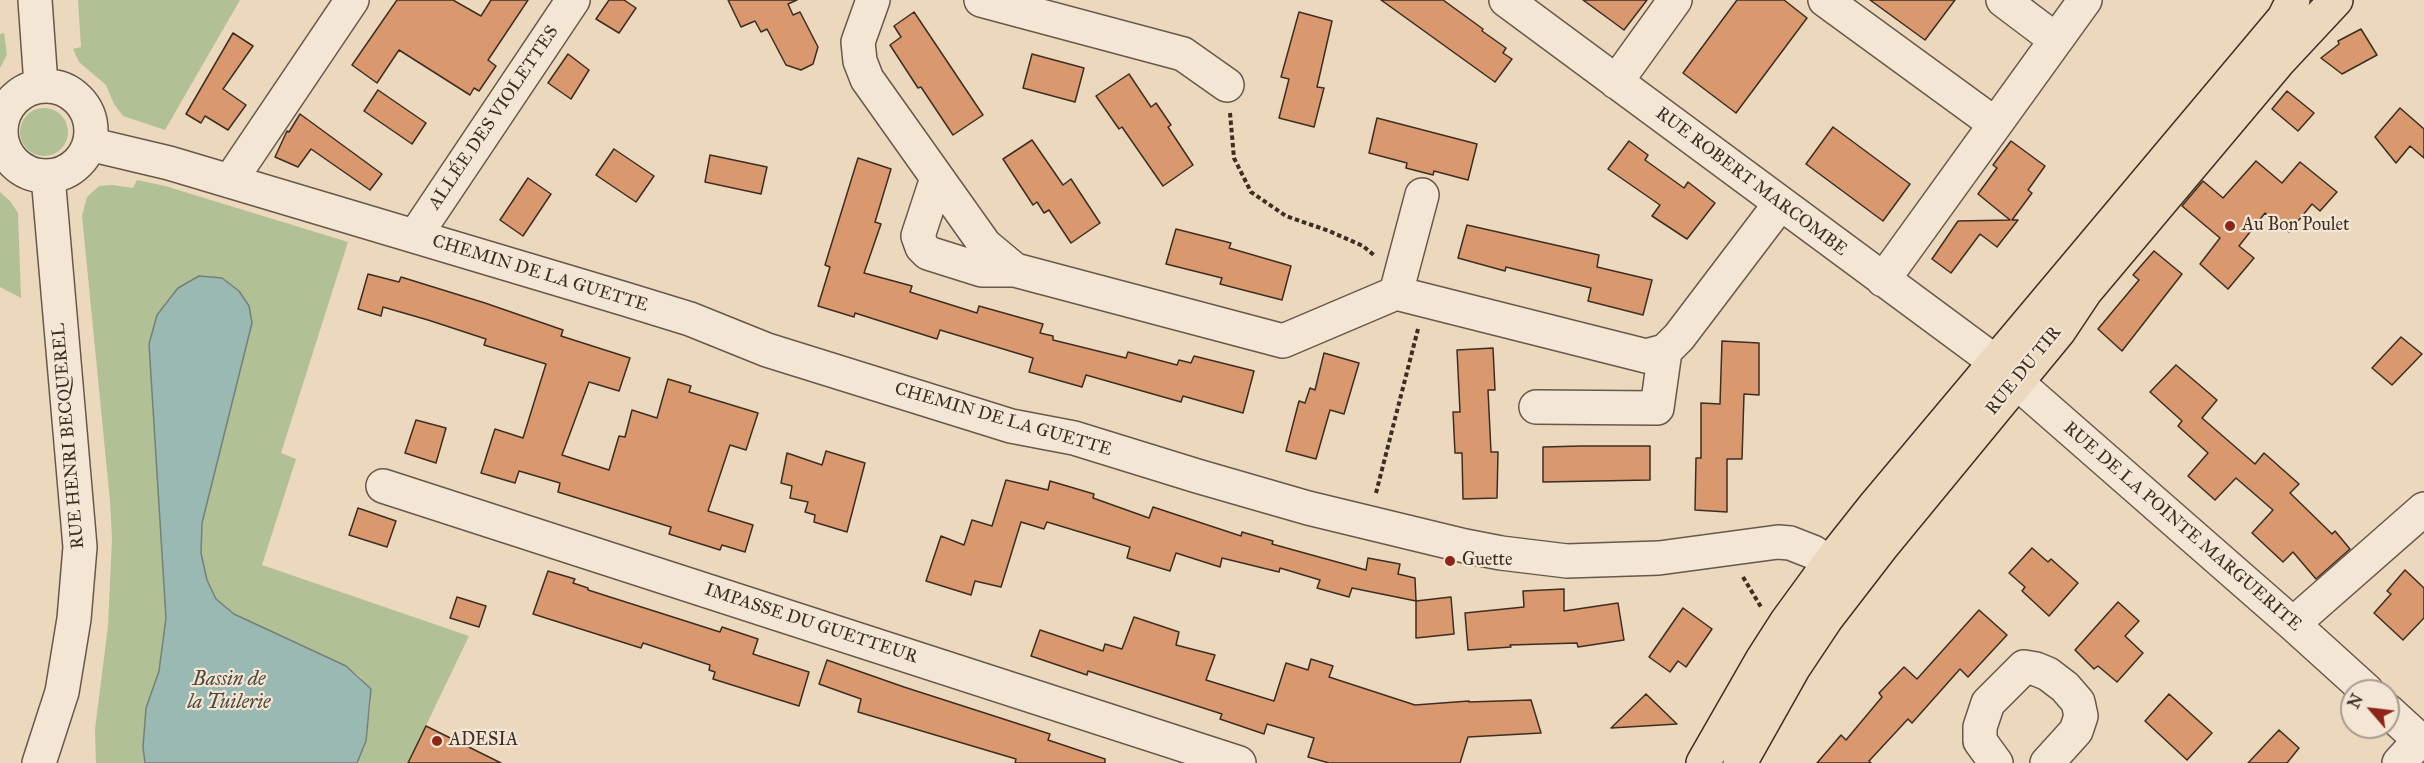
<!DOCTYPE html>
<html>
<head>
<meta charset="utf-8">
<style>
  body { margin:0 }
  #map { position:relative; width:2424px; height:763px; overflow:hidden; background:#ecd8bd; font-family:"IM FELL Great Primer",serif }
  canvas { display:block }
  .north { position:absolute; left:2340px; top:679px; width:60px; height:60px; box-sizing:border-box; background:#f3e6d4; border:2px solid #aa9c8d; border-radius:50%; rotate:298deg; font-size:16px; font-weight:700; line-height:24px; text-align:center; color:#3c2e23 }
  .north::after { content:''; display:block; margin:auto; width:21px; height:27px; background:#8f2418; clip-path:polygon(50% 0,100% 100%,50% 72%,0 100%) }
</style>
</head>
<body>
<div id="map">
<canvas width="2424" height="763"></canvas>
<div class="north">N</div>
</div>
<script>
const c = document.querySelector('canvas').getContext('2d');
c.lineJoin = 'round';
function paint(path, color) {
  c.fillStyle = color;
  c.fill(path, 'evenodd');
}
function poly(rows) {
  const path = new Path2D();
  for (const r of rows) {
    if (r.length === 3) {
      path.moveTo(r[0] + r[2], r[1]);
      path.arc(r[0], r[1], r[2], 0, 2 * Math.PI);
      continue;
    }
    path.moveTo(r[0], r[1]);
    for (let i = 2; i < r.length; i += 2) path.lineTo(r[i], r[i + 1]);
  }
  return path;
}
function trace(path, color, width, dash) {
  c.strokeStyle = color;
  c.lineWidth = width;
  c.lineCap = dash ? 'butt' : 'round';
  c.setLineDash(dash || []);
  c.stroke(path);
}
function label(font, color, halo, rows, align = 'center') {
  c.font = font + ' "IM FELL Great Primer",serif';
  c.lineWidth = 4.5;
  c.setLineDash([]);
  c.textBaseline = 'middle';
  c.strokeStyle = halo;
  c.fillStyle = color;
  for (const [text, x, y, turn = 0] of rows) {
    c.save();
    c.translate(x, y);
    c.rotate((+turn || 0) * Math.PI / 180);
    c.textAlign = isNaN(turn) ? turn : align;
    if (halo) c.strokeText(text, 0, 0);
    c.fillText(text, 0, 0);
    c.restore();
  }
}
paint(poly([
  [78,0,240,0,165,130,123,116,114,104,106,85,79,62,73,49,81,47],
  [4,33,7,55,0,68,0,34],
  [44,132,24],
  [137,180,165,186,348,242,281,453,296,459,262,565,469,636,408,763,357,763,366,741,371,701,361,678,346,666,234,614,216,599,207,580,201,553,202,523,252,323,178,288,157,315,149,344,166,618,159,671,146,708,143,747,145,763,96,763,95,729,108,626,112,539,110,501,82,216,87,197,99,186,113,185,133,188],
  [0,192,10,201,18,213,21,298,0,287]
]), '#b2c095');
const water = poly([
  [199,276,222,278,239,291,249,306,252,323,202,523,201,553,207,580,216,599,234,614,346,666,371,689,366,741,357,763,145,763,143,747,146,708,159,671,166,618,149,344,157,315,178,288,199,276]
]);
paint(water, '#99b9b2');
trace(water, '#748179', 1.5);
const building = poly([
  [397,0,453,0,481,16,491,0,528,0,488,60,496,66,479,91,474,88,470,95,399,50,377,83,352,65,397,0],
  [609,0,624,0,636,8,619,33,596,19,609,0],
  [728,0,797,0,788,4,793,15,800,12,818,47,813,64,801,70,786,65,767,29,761,32,755,21,741,27,728,0],
  [1381,0,1443,0,1483,29,1482,31,1506,48,1503,53,1512,59,1495,82,1381,0],
  [1583,0,1647,0,1624,30,1583,0],
  [1737,0,1784,0,1807,18,1736,113,1683,73,1737,0],
  [1870,0,1955,0,1925,40,1870,0],
  [914,12,983,115,953,135,921,87,918,88,890,45,901,37,894,26,914,12],
  [1299,12,1332,21,1317,87,1324,88,1314,127,1279,118,1289,79,1281,77,1299,12],
  [2361,29,2377,55,2342,74,2321,58,2339,44,2338,41,2361,29],
  [233,33,253,46,223,89,246,105,228,130,205,116,201,123,186,114,233,33],
  [568,54,589,70,571,99,548,83,568,54],
  [1032,54,1084,68,1075,102,1023,88,1032,54],
  [1129,74,1151,107,1156,103,1171,125,1168,127,1193,165,1163,186,1122,127,1119,129,1096,96,1129,74],
  [378,90,426,123,412,144,364,111,378,90],
  [2287,91,2314,113,2298,131,2272,109,2287,91],
  [2400,108,2424,129,2424,158,2410,146,2396,163,2375,137,2400,108],
  [300,114,382,174,370,190,311,149,298,167,275,157,287,131,289,132,300,114],
  [1377,118,1477,144,1468,180,1434,171,1433,175,1406,168,1407,163,1369,153,1377,118],
  [1833,127,1910,184,1883,221,1806,164,1833,127],
  [1032,140,1063,185,1071,179,1100,223,1071,243,1049,210,1044,213,1037,202,1033,205,1003,159,1032,140],
  [1629,141,1648,155,1645,160,1684,188,1688,182,1715,203,1687,239,1652,216,1660,205,1608,169,1629,141],
  [2011,141,2045,166,2028,190,2032,193,2012,220,2018,220,1997,247,1980,234,1951,273,1932,259,1958,221,2010,220,1978,194,1997,168,1993,165,2011,141],
  [614,149,654,176,636,202,596,175,614,149],
  [710,155,767,167,761,194,705,182,710,155],
  [858,158,891,169,875,222,881,224,864,273,912,286,910,292,977,313,979,306,1043,324,1040,333,1053,336,1053,340,1126,358,1128,352,1177,365,1179,360,1191,363,1194,356,1254,371,1243,413,1183,396,1181,402,1086,375,1082,387,1029,372,1033,358,940,330,937,339,855,313,854,317,818,306,830,267,825,265,858,158],
  [2256,161,2282,183,2300,162,2337,192,2320,211,2312,204,2289,232,2265,213,2239,246,2254,258,2228,289,2200,264,2220,238,2182,206,2203,181,2223,198,2256,161],
  [528,178,551,194,523,236,500,220,528,178],
  [1467,225,1599,255,1597,267,1652,280,1643,315,1588,301,1591,288,1506,267,1505,271,1458,258,1467,225],
  [1176,229,1231,243,1229,248,1291,266,1282,300,1220,284,1222,278,1166,264,1176,229],
  [2154,251,2182,274,2122,351,2098,329,2139,280,2133,275,2154,251],
  [368,274,399,282,401,277,485,303,563,330,561,336,630,358,619,391,589,382,562,455,609,470,619,436,625,437,632,410,657,418,668,379,691,386,689,392,758,413,746,450,730,445,708,511,753,525,745,552,722,545,720,550,669,534,671,527,558,492,560,483,519,471,515,483,481,473,495,429,523,438,546,364,484,345,486,339,428,320,383,307,381,316,358,309,368,274],
  [2401,337,2422,354,2392,385,2372,368,2401,337],
  [1722,341,1759,343,1759,395,1744,394,1742,459,1727,459,1727,512,1695,510,1696,458,1701,458,1701,403,1720,404,1722,341],
  [1493,348,1495,390,1488,390,1491,452,1498,452,1497,498,1463,499,1462,453,1455,453,1453,412,1460,412,1457,350,1493,348],
  [1324,353,1359,363,1344,414,1330,410,1316,459,1286,451,1299,401,1305,403,1310,388,1315,390,1324,353],
  [2176,365,2217,400,2202,418,2255,464,2264,453,2299,484,2290,493,2332,534,2335,531,2350,549,2316,579,2293,552,2283,562,2252,533,2273,510,2236,478,2215,500,2188,476,2208,453,2178,426,2182,421,2150,392,2176,365],
  [416,420,446,428,436,463,405,453,416,420],
  [1581,446,1650,446,1650,480,1543,482,1543,447,1581,446],
  [826,451,865,463,847,532,814,522,815,515,805,512,808,502,790,498,792,486,781,483,787,453,822,465,826,451],
  [1006,480,1048,490,1050,481,1094,494,1093,498,1149,518,1153,507,1241,536,1242,532,1273,541,1272,544,1366,570,1368,558,1400,564,1398,574,1415,578,1416,601,1352,588,1349,597,1317,588,1320,580,1280,568,1279,572,1222,558,1220,567,1176,553,1170,571,1127,558,1130,547,1047,522,1044,529,1021,522,1001,587,975,581,971,595,926,581,941,536,964,545,972,520,992,526,1006,480],
  [358,508,396,521,387,547,349,535,358,508],
  [2032,548,2048,562,2051,559,2078,583,2049,616,2022,591,2025,587,2009,573,2032,548],
  [2405,570,2424,588,2424,618,2403,640,2374,613,2391,594,2387,591,2405,570],
  [548,571,575,579,573,583,588,588,588,590,720,632,722,627,758,639,753,654,809,672,799,706,713,679,715,672,709,670,710,665,643,643,641,648,533,614,548,571],
  [1564,589,1564,611,1618,603,1624,640,1578,647,1577,643,1510,645,1511,647,1468,650,1465,613,1524,607,1523,591,1564,589],
  [457,597,486,606,479,627,450,618,457,597],
  [1451,597,1454,634,1416,638,1416,601,1451,597],
  [2118,602,2139,621,2125,636,2143,653,2117,682,2098,666,2094,669,2075,650,2118,602],
  [1683,608,1712,629,1686,667,1678,661,1670,672,1649,657,1683,608],
  [1979,610,2007,635,1968,677,1960,669,1912,723,1908,719,1869,761,1871,763,1817,763,1841,735,1846,740,1882,697,1879,693,1904,667,1917,679,1979,610],
  [1134,617,1179,632,1176,645,1215,655,1206,680,1274,701,1286,663,1308,670,1311,659,1333,666,1329,677,1415,705,1469,701,1469,702,1531,700,1541,733,1468,737,1460,763,1329,763,1308,757,1314,738,1267,724,1264,734,1220,719,1222,714,1088,671,1087,675,1031,656,1040,630,1103,651,1105,644,1122,649,1134,617],
  [827,660,904,687,1050,734,1048,740,1105,759,1105,763,1015,763,1016,759,858,712,861,699,819,684,827,660],
  [1646,694,1677,724,1611,728,1646,694],
  [2169,694,2212,733,2187,760,2145,721,2169,694],
  [426,726,501,763,408,763,426,726],
  [2279,730,2299,748,2287,763,2248,763,2279,730]
]);
paint(building, '#d9986e');
trace(building, '#3c2e23', 1.5);
const minor = poly([
  [35,0,41,85],
  [873,0,858,42,860,61,867,79,985,245,1015,270,1283,341,1396,293,1646,356,1665,351,1679,337,1780,204],
  [981,0,1183,54,1227,85],
  [1506,0,1982,352,2293,624,2367,691],
  [1825,0,1995,124],
  [2003,0,2056,40],
  [1616,82,1675,0],
  [46,131,45],
  [89,144,169,163,625,299,690,319,767,350,1011,426,1074,438,1197,476,1308,508,1465,546,1501,553,1567,561,1659,558,1778,542,1790,543,1813,552,1852,578],
  [937,178,918,236,922,247,928,253,982,270,1015,270],
  [230,181,352,0],
  [415,236,573,0],
  [1883,280,2085,0],
  [1396,293,1422,195],
  [1536,407,1657,408,1665,351],
  [383,486,1239,763],
  [2293,624,2424,509],
  [2388,711,2424,744],
  [39,763,62,692,74,619,80,547,48,176],
  [1996,763,1980,741,1980,727,1988,703,2024,667,2036,669,2048,674,2065,687,2078,702,2081,716,2076,731,2047,763],
  [2399,763,2420,740]
]);
const major = poly([
  [1703,763,1762,660,1787,621,1830,562,1876,504,2284,18,2293,0],
  [1740,763,1794,667,1826,619,1883,545,2059,331,2085,292,2280,60,2336,0]
]);
trace(minor, '#68584a', 36);
trace(major, '#3c2e23', 36);
trace(poly([
  [1230,113,1234,158,1251,192,1286,216,1329,231,1363,246,1375,256],
  [1376,493,1418,329],
  [1743,577,1761,607]
]), '#3c2e23', 4, [4.5, 3]);
trace(minor, '#f3e6d4', 33);
trace(major, '#ecd8bd', 33);
for (const [x, y, r, color] of [
  [2230,226,6,"#8f2418"],
  [1450,561,6,"#8f2418"],
  [437,741,6,"#8f2418"]
]) {
  const dot = new Path2D();
  dot.arc(x, y, r, 0, 2 * Math.PI);
  c.fillStyle = color;
  c.fill(dot);
  trace(dot, '#f3e6d4', 2);
}
label('18px', '#3c2e23', '#f3e6d4', [
  ["ALLÉE DES VIOLETTES",494,118,-56],
  ["RUE ROBERT MARCOMBE",1751,182,37],
  ["CHEMIN DE LA GUETTE",540,274,17],
  ["RUE DU TIR",2024,371,-51],
  ["CHEMIN DE LA GUETTE",1003,420,16],
  ["RUE HENRI BECQUEREL",69,436,-95],
  ["RUE DE LA POINTE MARGUERITE",2182,527,41],
  ["IMPASSE DU GUETTEUR",811,624,18]
]);
label('18px', '#3c2e23', '#f3e6d4', [
  ["Au Bon Poulet",2242,226],
  ["Guette",1462,561],
  ["ADESIA",449,741]
], 'left');
label('italic 20px', '#4f4a40', '#f3e6d4', [
  ["Bassin de",229,680],
  ["la Tuilerie",229,703]
]);
</script>
</body>
</html>
